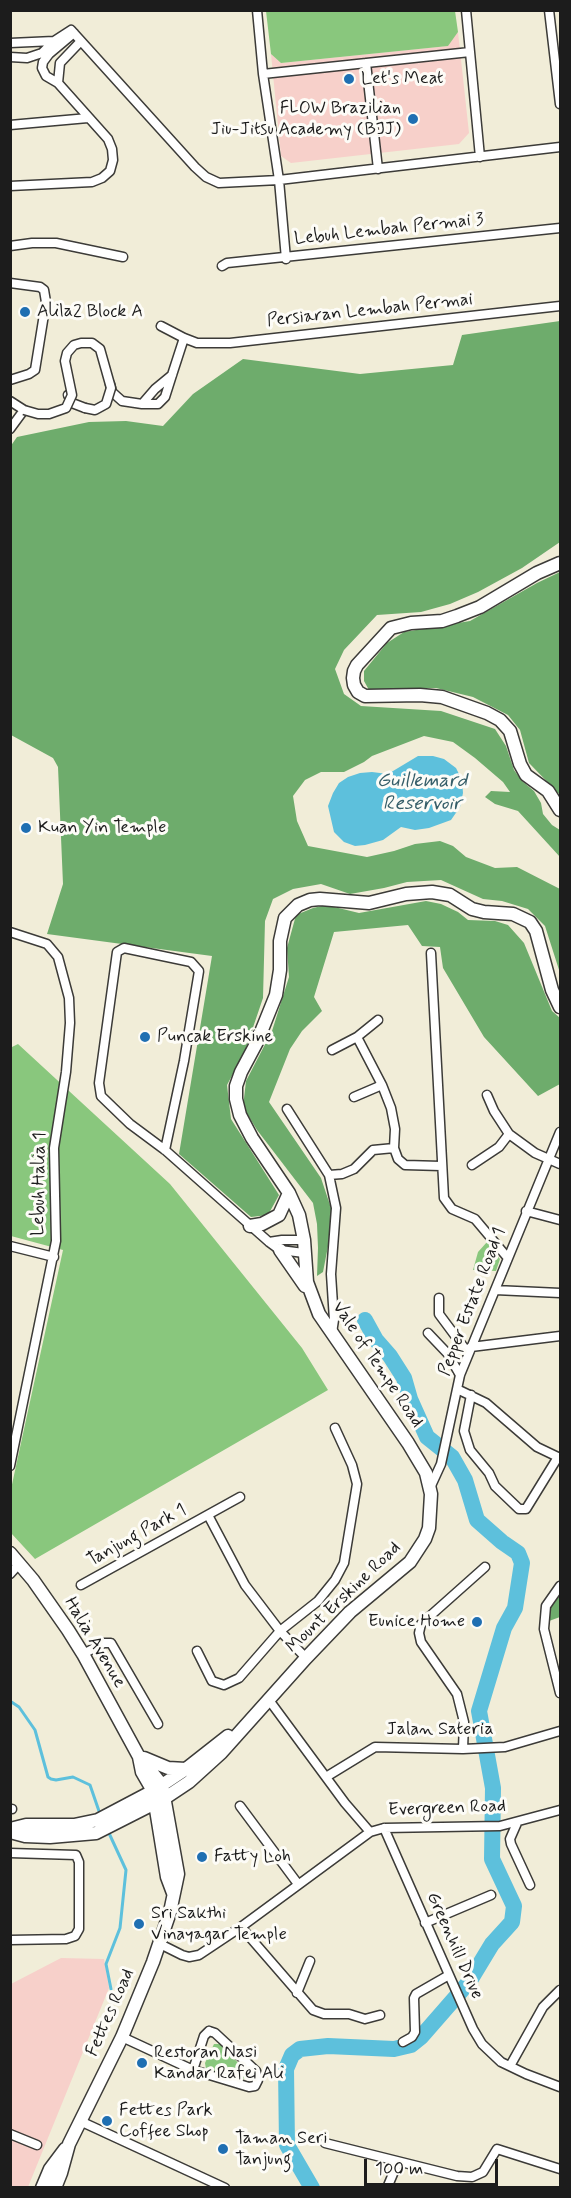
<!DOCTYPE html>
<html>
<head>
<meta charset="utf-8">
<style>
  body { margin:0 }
  #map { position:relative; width:571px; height:2198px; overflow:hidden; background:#f1edd8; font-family:Mynerve,sans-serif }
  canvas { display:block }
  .frame { position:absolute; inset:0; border:12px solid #1c1c1c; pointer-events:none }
  .scale { position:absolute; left:364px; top:2159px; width:134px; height:27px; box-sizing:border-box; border:3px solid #1c1c1c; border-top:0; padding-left:8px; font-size:18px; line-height:21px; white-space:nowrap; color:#1c1c1c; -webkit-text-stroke:4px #fdfcf7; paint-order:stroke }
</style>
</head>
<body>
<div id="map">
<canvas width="571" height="2198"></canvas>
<div class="frame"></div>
<div class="scale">100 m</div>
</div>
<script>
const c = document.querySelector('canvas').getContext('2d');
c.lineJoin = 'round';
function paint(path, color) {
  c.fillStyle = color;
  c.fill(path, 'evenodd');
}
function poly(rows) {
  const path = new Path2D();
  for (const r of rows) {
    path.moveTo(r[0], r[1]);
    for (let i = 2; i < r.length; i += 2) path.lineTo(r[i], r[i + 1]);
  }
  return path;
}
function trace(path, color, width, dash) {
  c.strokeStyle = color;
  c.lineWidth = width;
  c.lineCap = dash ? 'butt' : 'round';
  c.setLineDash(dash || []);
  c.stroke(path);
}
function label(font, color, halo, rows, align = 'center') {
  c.font = font + ' Mynerve,sans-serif';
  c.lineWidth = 6;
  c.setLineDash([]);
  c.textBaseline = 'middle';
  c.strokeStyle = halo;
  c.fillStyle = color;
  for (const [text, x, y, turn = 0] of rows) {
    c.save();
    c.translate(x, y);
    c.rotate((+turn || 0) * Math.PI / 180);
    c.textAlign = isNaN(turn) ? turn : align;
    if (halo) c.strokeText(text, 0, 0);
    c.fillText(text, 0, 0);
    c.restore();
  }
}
paint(poly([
  [458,32,469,133,459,144,291,163,281,156,271,54,281,63,447,46],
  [61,1958,104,1959,109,1988,28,2187,11,2188,11,1984]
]), '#f7d0ca');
paint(poly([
  [266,11,455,11,458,32,448,46,281,63,271,54],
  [18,1044,170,1184,302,1348,328,1390,35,1559,11,1533,11,1489,63,1250,11,1236,10,1048],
  [487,1242,500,1259,496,1271,473,1270,478,1252],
  [214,2044,220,2044,246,2071,245,2078,239,2080,206,2069,205,2063]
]), '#89c77d');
paint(poly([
  [560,321,560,542,522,568,478,592,450,604,421,612,377,615,344,650,335,669,344,694,361,706,441,711,495,729,506,746,514,770,522,781,534,791,541,803,543,814,552,825,560,830,560,857,518,811,495,804,485,797,491,791,510,792,503,782,475,758,453,742,424,736,372,756,364,762,344,772,321,772,305,780,293,796,297,821,308,846,367,857,394,851,415,844,440,841,453,846,466,857,495,868,517,867,560,889,560,973,545,926,528,909,502,901,483,899,441,880,407,882,384,888,350,894,321,884,293,889,273,899,265,921,263,998,245,1051,227,1085,231,1119,279,1195,268,1215,251,1217,179,1154,212,956,47,934,63,884,58,767,53,758,11,735,10,447,17,437,89,422,126,421,163,426,193,394,243,359,360,374,453,365,462,335],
  [560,572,560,795,529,763,520,730,508,715,473,697,436,688,369,690,364,681,364,671,387,643,404,632,470,621,537,583],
  [426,901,441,904,458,912,468,920,495,921,508,925,524,943,552,1011,560,1018,560,1084,538,1096,484,1037,443,968,440,947,422,946,408,925,334,932,314,997,322,1011,302,1031,290,1049,269,1102,321,1178,332,1211,330,1236,323,1272,317,1276,318,1248,317,1224,313,1203,257,1130,243,1107,246,1081,272,1031,289,977,287,948,296,915,313,908,326,905,359,913],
  [560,1595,560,1617,549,1621,551,1607]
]), '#6eac6c');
paint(poly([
  [418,756,433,756,444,759,456,768,462,780,463,793,460,807,451,820,429,828,415,830,401,827,383,840,365,845,355,846,344,842,334,832,328,806,333,793,339,783,348,777,360,773,372,772,388,774]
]), '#5dc0dc');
trace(poly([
  [10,1701,19,1707,35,1730,48,1777,51,1779,56,1780,73,1777,90,1785,100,1814],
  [108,1831,126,1870,120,1928,106,1964,111,1989]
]), '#5dc0dc', 3);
trace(poly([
  [312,2188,287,2145,286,2069,292,2055,300,2049,328,2046,394,2049,411,2045,421,2037,469,1982,492,1944,512,1922,514,1906,492,1859,493,1788,479,1711,504,1628,515,1608,522,1563,518,1553,502,1542,477,1520,465,1480,452,1457,427,1437,410,1399,404,1378,390,1356,376,1340,365,1320]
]), '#5dc0dc', 16);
const street = poly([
  [257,10,263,74,279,180,286,259],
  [466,10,480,157],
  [549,10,560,104],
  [10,43,54,41],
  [10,57,27,58,42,53,54,41,71,30,195,167,206,177,219,183,279,180,560,147],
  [366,63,378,169],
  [263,74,470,52],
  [58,83,60,63,80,42],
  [10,125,88,118],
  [10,186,92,182,102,178,110,171,113,160,112,149,108,139,58,83,46,76,42,68,43,62,49,54,74,33],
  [10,246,32,243,56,243,123,257],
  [222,266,227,263,560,228],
  [10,283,40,287,44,290,46,302,35,370,29,374,10,380],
  [161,326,184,338,197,343,230,343,560,306],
  [172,375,155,389,142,404,158,404,165,397,172,375,184,338],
  [110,384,112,392,122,401,142,404],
  [68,395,72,403,85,408],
  [10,401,24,410,10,429],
  [10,932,47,944,58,957,69,998,70,1023,66,1072,54,1148,56,1241,10,1466],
  [431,953,444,1198,452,1209,475,1219,507,1257],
  [357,1037,382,1085,391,1108,395,1129,394,1148,398,1159,405,1165,441,1166],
  [332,1050,357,1037,378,1020],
  [487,1095,494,1111,509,1134,535,1153,560,1164],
  [354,1097,382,1085],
  [287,1109,329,1175,336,1208,331,1274,334,1320,332,1333],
  [165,1150,184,1061,199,971,191,962,124,948,117,952,99,1083,101,1096,130,1124,165,1150,269,1242,280,1250,304,1253],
  [472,1165,499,1147,509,1134],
  [329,1175,342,1174,354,1169,373,1150,394,1148],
  [526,1211,560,1220],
  [269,1242,282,1240,304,1240],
  [10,1246,54,1257],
  [495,1290,560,1293],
  [439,1298,439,1314,468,1353],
  [428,1333,448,1354,460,1375],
  [471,1347,560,1336],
  [457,1389,486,1403,537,1447,560,1458],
  [471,1395,464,1431,470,1450,489,1473,495,1486,519,1509,526,1509,558,1457],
  [430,1488,441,1464,460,1375,560,1132],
  [208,1515,245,1585,280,1631,306,1658],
  [10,1574,20,1563],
  [81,1585,240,1497],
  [560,1586,546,1606,544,1629,560,1693],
  [197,1651,212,1681,224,1685,239,1678,280,1631,318,1601,335,1580,344,1563,357,1484,352,1465,335,1428],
  [83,1654,104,1643,111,1643,158,1724],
  [269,1700,345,1803,370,1832],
  [463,1749,464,1722,457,1694,421,1642,419,1633,421,1624,485,1567],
  [326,1777,375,1747,463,1749,505,1747,560,1731],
  [240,1806,298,1884],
  [10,1809,12,1809],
  [517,1823,510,1839,511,1844,530,1885],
  [384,1828,473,2029,482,2044,501,2062,526,2074,560,2087],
  [10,1853,76,1855,79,1862,79,1929,75,1936,66,1939,10,1940],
  [425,1923,491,1895],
  [241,1927,313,2010,324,2014,349,2014,365,2019,380,2015],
  [160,1944,182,1955,189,1957,199,1955,241,1927,370,1832,384,1828,500,1826,560,1810],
  [297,1993,310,1961],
  [209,2031,215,2033,256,2071,258,2080,255,2086,249,2087,193,2070,204,2036,209,2031],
  [122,2037,193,2070],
  [403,2042,412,2037,415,2032,414,1998,416,1994,449,1975],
  [510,2066,543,2007,560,1990],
  [80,2121,225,2188],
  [10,2134,37,2145],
  [325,2143,457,2176,472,2177,483,2172,497,2149,560,2169],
  [387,2188,398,2162]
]);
const secondary = poly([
  [560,563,537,573,480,607,457,616,442,621,411,623,391,628,357,665,354,671,353,678,354,685,358,692,365,696,420,695,442,697,487,713,500,720,510,731,520,764,526,775,548,791,560,810],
  [250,1226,262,1224,279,1215,289,1193],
  [280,1250,305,1286],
  [10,1553,33,1580,68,1630,83,1654,138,1755,162,1785,178,1874,170,1912,153,1962,122,2037,69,2144,61,2173,55,2188],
  [139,1757,142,1772,153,1791,167,1877,173,1893],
  [144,1758,168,1768,186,1769],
  [10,1829,26,1825,74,1825,98,1820,153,1791,186,1769,228,1736],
  [10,1832,25,1836,50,1837,96,1833,165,1798,189,1782,221,1753,306,1658,350,1612,410,1562,425,1539,429,1528,431,1494,426,1473,408,1443,319,1314,307,1282,304,1240,299,1215,289,1193,252,1138,240,1115,236,1099,236,1086,241,1072,257,1042,276,995,280,970,280,941,285,918,298,905,310,900,320,899,369,903,406,894,432,892,450,895,472,909,484,912,513,914,530,922,536,931,552,990,560,1007],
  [42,2188,50,2169,65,2149]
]);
trace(street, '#3c3b38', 11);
trace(secondary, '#3c3b38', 15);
trace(street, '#fff', 8);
trace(secondary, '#fff', 12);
const streetBridge = poly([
  [24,410,38,414,49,414,66,408,72,395,65,361,67,353,74,345,81,343,92,343,100,349,111,388,106,404,95,410,85,408]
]);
trace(streetBridge, '#3c3b38', 11, []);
trace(streetBridge, '#fff', 8);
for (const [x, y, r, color] of [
  [349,79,6,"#1f6fb2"],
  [413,119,6,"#1f6fb2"],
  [25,312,6,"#1f6fb2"],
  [26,828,6,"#1f6fb2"],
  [145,1037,6,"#1f6fb2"],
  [477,1622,6,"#1f6fb2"],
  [202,1857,6,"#1f6fb2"],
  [139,1924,6,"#1f6fb2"],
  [142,2063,6,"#1f6fb2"],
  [107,2121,6,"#1f6fb2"],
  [223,2149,6,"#1f6fb2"]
]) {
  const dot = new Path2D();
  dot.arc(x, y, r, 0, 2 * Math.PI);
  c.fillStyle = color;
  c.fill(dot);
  trace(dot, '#fdfcf7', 2);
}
label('18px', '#1c1c1c', '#fdfcf7', [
  ["Let's Meat",361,79],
  ["FLOW Brazilian",401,109,"right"],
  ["Jiu-Jitsu Academy (BJJ)",401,130,"right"],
  ["Alila2 Block A",37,312],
  ["Kuan Yin Temple",38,828],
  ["Puncak Erskine",157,1037],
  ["Eunice Home",465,1622,"right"],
  ["Fatty Loh",214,1857],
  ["Sri Sakthi",151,1914],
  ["Vinayagar Temple",151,1935],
  ["Restoran Nasi",154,2053],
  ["Kandar Rafei Ali",154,2074],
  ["Fettes Park",119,2111],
  ["Coffee Shop",119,2132],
  ["Taman Seri",235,2139],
  ["Tanjung",235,2160]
], 'left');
label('18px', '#1c1c1c', '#fdfcf7', [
  ["Lebuh Lembah Permai 3",389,230,-6],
  ["Persiaran Lembah Permai",370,311,-6],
  ["Lebuh Halia 1",40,1184,-89],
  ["Pepper Estate Road 1",473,1302,-69],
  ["Vale of Tempe Road",377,1365,56],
  ["Tanjung Park 1",137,1536,-29],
  ["Mount Erskine Road",344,1598,-44],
  ["Halia Avenue",94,1643,59],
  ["Jalan Sateria",440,1730],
  ["Evergreen Road",447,1809,-2],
  ["Greenhill Drive",454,1946,66],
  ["Fettes Road",111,2013,-66]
]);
label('italic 20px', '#365e69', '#fdfcf7', [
  ["Guillemard",422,782],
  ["Reservoir",422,805]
]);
</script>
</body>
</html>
